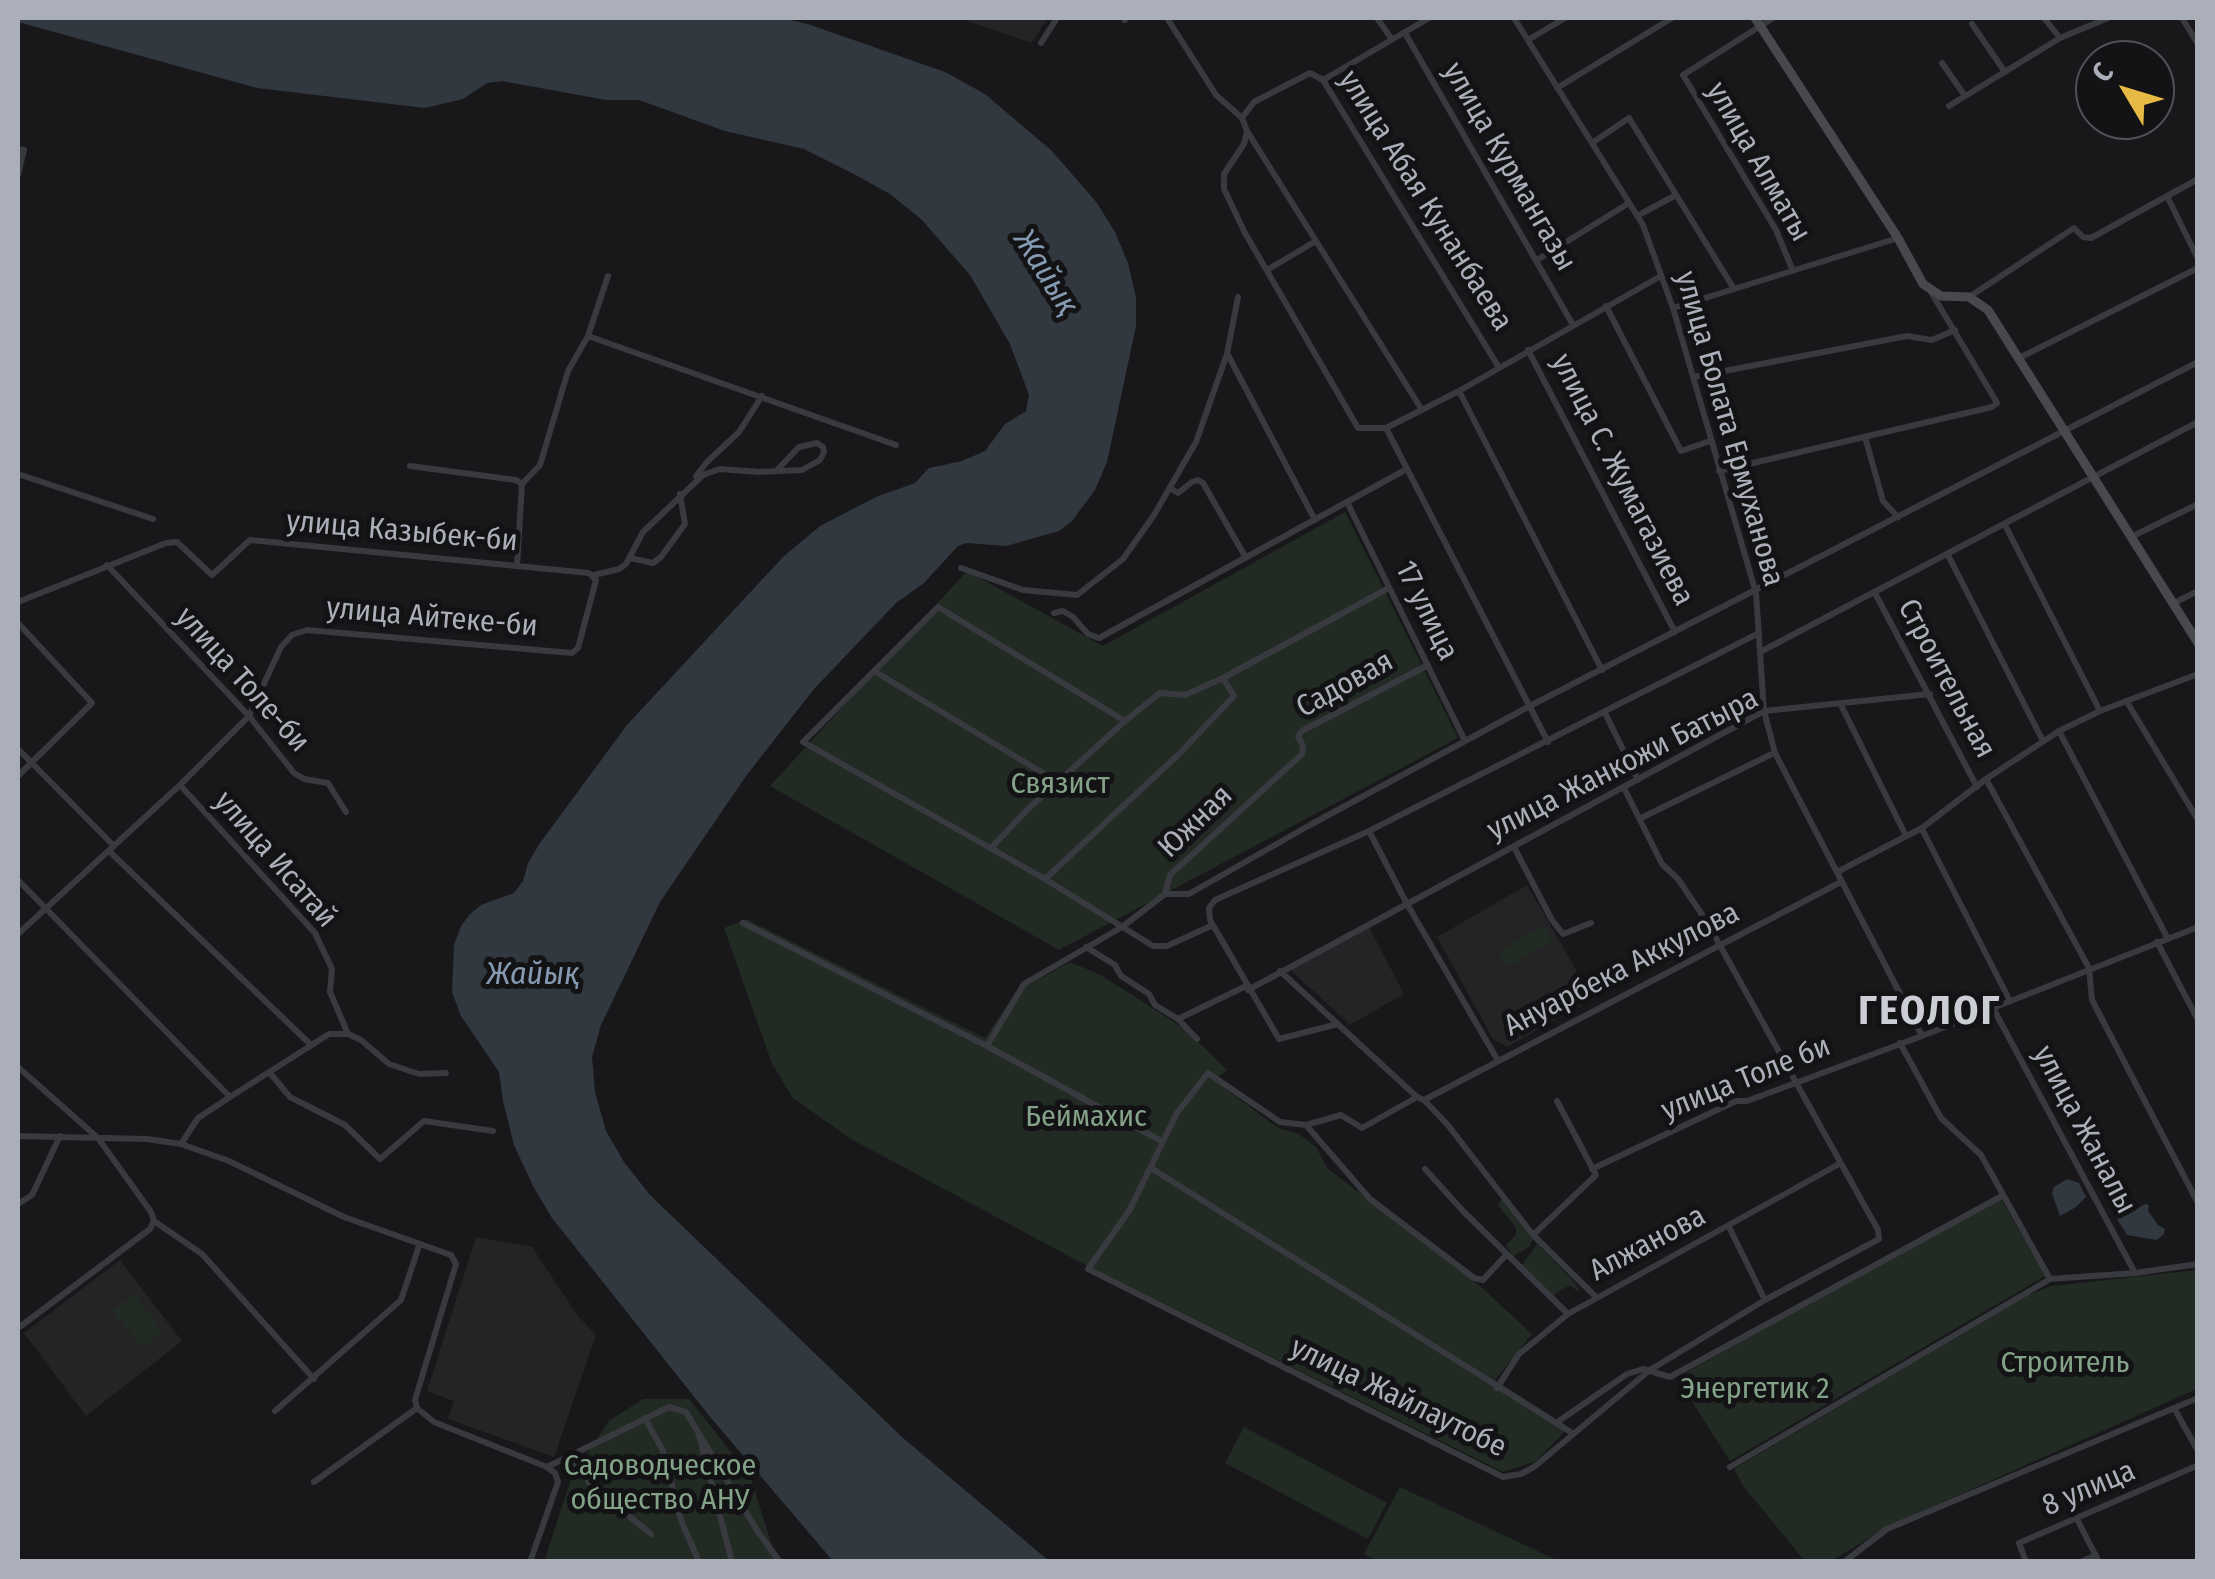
<!DOCTYPE html>
<html>
<head>
<meta charset="utf-8">
<style>
  body { margin:0 }
  #map { position:relative; width:2215px; height:1579px; overflow:hidden; background:#18181a; font-family:"Fira Sans Condensed",sans-serif }
  canvas { display:block }
  .frame { position:absolute; inset:0; border:20px solid #abafb9; pointer-events:none }
  .north { position:absolute; left:2075px; top:40px; width:100px; height:100px; box-sizing:border-box; background:#131315; border:2px solid #505157; border-radius:50%; rotate:308deg; font-size:28px; font-weight:700; line-height:40px; text-align:center; color:#abafb9 }
  .north::after { content:''; display:block; margin:auto; width:35px; height:45px; background:#e6ba44; clip-path:polygon(50% 0,100% 100%,50% 72%,0 100%) }
</style>
</head>
<body>
<div id="map">
<canvas width="2215" height="1579"></canvas>
<div class="frame"></div>
<div class="north">С</div>
</div>
<script>
const c = document.querySelector('canvas').getContext('2d');
c.lineJoin = 'round';
function paint(path, color) {
  c.fillStyle = color;
  c.fill(path, 'evenodd');
}
function poly(rows) {
  const path = new Path2D();
  for (const r of rows) {
    path.moveTo(r[0], r[1]);
    for (let i = 2; i < r.length; i += 2) path.lineTo(r[i], r[i + 1]);
  }
  return path;
}
function trace(path, color, width, dash) {
  c.strokeStyle = color;
  c.lineWidth = width;
  c.lineCap = dash ? 'butt' : 'round';
  c.setLineDash(dash || []);
  c.stroke(path);
}
function label(font, color, halo, rows, align = 'center') {
  c.font = font + ' "Fira Sans Condensed",sans-serif';
  c.lineWidth = 10;
  c.setLineDash([]);
  c.textBaseline = 'middle';
  c.strokeStyle = halo;
  c.fillStyle = color;
  for (const [text, x, y, turn = 0] of rows) {
    c.save();
    c.translate(x, y);
    c.rotate((+turn || 0) * Math.PI / 180);
    c.textAlign = isNaN(turn) ? turn : align;
    if (halo) c.strokeText(text, 0, 0);
    c.fillText(text, 0, 0);
    c.restore();
  }
}
paint(poly([
  [959,18,1048,18,1031,43],
  [1527,885,1593,999,1507,1047,1493,1039,1437,937],
  [1369,927,1404,994,1350,1025,1291,970],
  [476,1237,532,1247,578,1316,596,1335,554,1457,448,1419,454,1401,427,1391],
  [120,1260,182,1341,86,1416,24,1333]
]), '#242427');
paint(poly([
  [1345,512,1458,738,1059,950,770,786,967,571,1103,646],
  [746,919,985,1038,1016,992,1070,962,1101,975,1185,1029,1227,1070,1214,1080,1278,1128,1299,1134,1316,1147,1327,1168,1481,1287,1532,1334,1495,1380,1569,1427,1536,1461,1503,1472,1078,1261,851,1139,793,1098,772,1064,724,928],
  [1544,926,1552,942,1508,967,1499,951],
  [1502,1198,1533,1239,1529,1247,1513,1256,1506,1245,1516,1235,1516,1228,1498,1205],
  [2001,1199,2045,1276,1730,1461,1677,1378,1926,1237],
  [1537,1244,1575,1283,1580,1293,1570,1285,1552,1296,1522,1265],
  [2197,1270,2197,1389,1889,1526,1831,1561,1805,1561,1744,1487,1734,1469,2024,1297,2051,1286],
  [134,1294,163,1331,142,1348,113,1311],
  [643,1399,689,1399,750,1476,777,1561,544,1562,572,1476,609,1421],
  [1244,1427,1387,1503,1368,1539,1225,1463],
  [1400,1487,1559,1561,1381,1562,1364,1554]
]), '#222a24');
paint(poly([
  [18,18,781,18,808,24,945,72,985,94,1052,151,1097,203,1115,232,1128,263,1136,298,1136,326,1107,462,1095,490,1072,521,1059,531,1006,546,966,543,958,546,924,583,896,603,814,689,746,776,660,902,601,1025,592,1057,595,1092,606,1131,624,1162,650,1195,902,1437,1049,1561,833,1561,711,1418,552,1218,533,1186,514,1145,503,1101,499,1072,461,1016,452,992,454,945,461,926,470,914,481,905,514,893,523,881,528,863,540,843,627,725,784,556,820,526,876,497,915,483,929,468,962,461,985,451,1005,424,1026,411,1029,395,1010,344,970,275,922,220,890,194,852,173,804,149,725,131,639,100,606,100,502,81,487,83,463,99,425,108,257,88,18,22],
  [2067,1179,2079,1183,2086,1197,2076,1207,2060,1216,2052,1193,2054,1187],
  [2145,1204,2149,1205,2148,1211,2158,1225,2165,1229,2164,1234,2157,1240,2127,1235,2117,1219,2121,1210,2135,1210]
]), '#31383f');
trace(poly([
  [1167,18,1216,95,1242,118],
  [1377,18,1391,38],
  [1514,18,1643,225,1673,308,1756,593,1764,711,1775,753,1922,1036],
  [1773,18,1683,75,1776,230,1793,271],
  [2044,18,2060,38],
  [2182,18,2198,44],
  [1125,20,1126,18],
  [1972,24,2005,72],
  [1405,33,1573,325],
  [1528,40,1565,18],
  [1041,43,1057,18],
  [1942,63,1965,96],
  [1323,80,1429,18],
  [1557,88,1672,18],
  [1949,106,2060,38,2108,18],
  [1247,131,1244,144,1224,174,1224,189,1245,233,1358,428,1386,428,1459,391,1661,276],
  [1592,143,1629,118,1734,289],
  [18,149,24,150,18,175],
  [2167,196,2198,259],
  [1637,216,1676,195],
  [1537,260,1629,203],
  [1267,270,1316,241],
  [1969,297,2074,228,2083,237,2091,238,2198,179],
  [1606,306,1681,451,1710,441],
  [1673,308,1898,238],
  [588,336,896,445],
  [1528,350,1675,632],
  [1228,355,1315,520],
  [2019,358,2198,268],
  [1693,377,1907,336,1932,340,1955,330],
  [1459,391,1602,670],
  [1422,410,1247,131,1242,118,1254,102,1310,73,1323,80,1498,366],
  [1386,428,1548,742],
  [1865,437,1883,501,1898,517],
  [410,466,516,480,522,484],
  [1719,471,1992,407,1997,403,1993,396,1931,292],
  [18,474,153,519],
  [696,476,707,462,739,432,762,396],
  [1170,488,1178,493,1192,482,1198,480,1203,483,1246,558],
  [1347,502,1465,741],
  [2005,525,2100,711],
  [2131,537,2198,504],
  [1948,555,2043,741],
  [630,558,653,563,661,557,685,524,680,494],
  [107,565,249,716,294,773,304,779,328,783,346,812],
  [517,566,522,484,540,465,568,371,588,336,608,276],
  [961,568,1023,590,1077,595,1123,559,1154,515,1196,442,1227,354,1238,297],
  [594,575,619,569,626,564,643,532,703,475,720,469,759,472,802,470,820,460,824,452,823,447,817,443,799,447,778,469],
  [1875,593,1977,787],
  [18,602,166,543,177,542,212,575,250,540,589,573,596,580,578,648,572,653,307,630,292,635,281,647,249,716,180,785,18,934],
  [2174,603,2198,591],
  [1054,613,1063,611,1073,617,1088,634,1099,638,1407,469],
  [18,623,92,703,18,776],
  [1760,652,2198,422],
  [874,671,1051,778,1055,785],
  [1223,678,1389,588],
  [2127,702,2198,820],
  [1840,703,1906,836],
  [1605,713,1638,780],
  [2059,731,2168,939],
  [18,749,114,846],
  [1986,779,2089,968,2092,1000,2198,1203],
  [180,785,315,933,332,969,330,992,348,1034,361,1040,389,1064,419,1074,446,1073],
  [1641,818,1774,753],
  [1922,829,2010,1001],
  [1369,831,1407,904,1497,1059],
  [1514,847,1552,920,1563,934,1591,923],
  [991,848,1028,809,1125,721,938,607,803,742,1045,879,1153,946,1167,946,1213,925],
  [109,851,311,1045],
  [1837,872,1922,828,1986,779,2059,731,2100,711,2198,674],
  [1045,879,1179,754,1234,696,1223,678,1185,695,1160,693,1125,721],
  [18,880,230,1097],
  [1165,894,1189,894,1310,825,1528,707,2198,362],
  [743,923,987,1046,1163,1142],
  [2157,942,2198,1020],
  [1086,947,1115,965,1121,976,1149,994,1155,1005,1178,1019,1197,1039],
  [1280,971,1417,1097,1424,1100,1447,1124,1533,1235,1596,1297],
  [1248,990,1764,711,1930,694],
  [1993,1008,2135,1273],
  [1178,1019,1246,986],
  [1338,1024,1279,1039,1210,920,1209,908,1215,900,1369,831,1759,633],
  [1900,1043,1941,1118,1981,1155,2050,1279],
  [987,1046,1024,984,1122,927,1165,894,1170,875,1302,754,1303,746,1298,736,1302,731,1428,665],
  [18,1067,98,1138,151,1212,154,1221,202,1254,314,1379],
  [270,1073,290,1097,345,1125,380,1159,424,1121,493,1131],
  [1424,1100,1841,882],
  [1306,1125,1341,1115,1362,1128,1417,1097],
  [18,1136,147,1139,181,1144,229,1161,344,1217,451,1255,456,1264,415,1400,417,1408],
  [181,1144,198,1118,230,1097,329,1034,348,1034],
  [1151,1168,1572,1433],
  [1425,1169,1463,1211,1568,1314],
  [1592,1169,1736,1101,1747,1101,1922,1036,2198,927],
  [18,1204,32,1195,60,1136],
  [1729,1227,1765,1300],
  [1533,1235,1596,1175,1557,1101],
  [1507,1254,1483,1280,1474,1278,1370,1199,1306,1125,1280,1122,1208,1073,1177,1113,1129,1211,1088,1269,1503,1477,1521,1474,1534,1467,1650,1370,1765,1300,1879,1239,1878,1230,1707,922,1678,879,1662,864,1624,788],
  [21,1326,150,1229,154,1221],
  [1497,1388,1519,1354,1568,1314,1839,1164],
  [417,1408,434,1422,547,1467,669,1407,686,1412,758,1532,780,1562],
  [2174,1408,2198,1451],
  [275,1411,401,1300,419,1246],
  [645,1418,663,1451,681,1520,699,1562],
  [1556,1423,1627,1374,1643,1369,1670,1377,2002,1196],
  [699,1435,732,1562],
  [568,1459,585,1472,590,1484,651,1534],
  [1730,1467,2050,1279,2135,1273,2198,1264],
  [314,1482,417,1408],
  [2077,1519,2099,1562],
  [530,1562,558,1482,555,1473,548,1468],
  [1844,1562,1887,1529,2198,1398],
  [2026,1562,2019,1543,2194,1467],
  [2081,1562,2096,1555]
]), '#393a3f', 6);
trace(poly([
  [1755,18,1898,238,1923,284,1941,296,1969,297,1988,310,2198,643]
]), '#47494f', 9);
label('30px', '#abafb9', '#131315', [
  ["улица Алматы",1758,162,60],
  ["улица Курмангазы",1509,167,60],
  ["улица Абая Кунанбаева",1425,201,58],
  ["улица Болата Ермуханова",1729,429,74],
  ["улица С. Жумагазиева",1622,480,63],
  ["улица Казыбек-би",402,532,5],
  ["17 улица",1426,611,64],
  ["улица Айтеке-би",432,618,5],
  ["Строительная",1946,679,62],
  ["улица Толе-би",242,680,48],
  ["Садовая",1345,685,-29],
  ["улица Жанкожи Батыра",1623,765,-27],
  ["Южная",1196,822,-44],
  ["улица Исатай",275,860,49],
  ["Ануарбека Аккулова",1622,970,-27],
  ["улица Толе би",1746,1079,-22],
  ["улица Жаналы",2084,1130,62],
  ["Алжанова",1648,1244,-28],
  ["улица Жайлаутобе",1398,1398,26],
  ["8 улица",2089,1489,-23]
]);
label('30px', '#84a288', '#131315', [
  ["Связист",1060,785],
  ["Беймахис",1086,1118],
  ["Строитель",2065,1364],
  ["Энергетик 2",1755,1390],
  ["Садоводческое",660,1467],
  ["общество АНУ",660,1501]
]);
label('italic 32px', '#859ab1', '#131315', [
  ["Жайық",1045,273,58],
  ["Жайық",533,975]
]);
c.letterSpacing = '2.5px';
label('bold 40px', '#ccced5', '#131315', [
  ["ГЕОЛОГ",1930,1013]
]);
c.letterSpacing = '0px';
</script>
</body>
</html>
